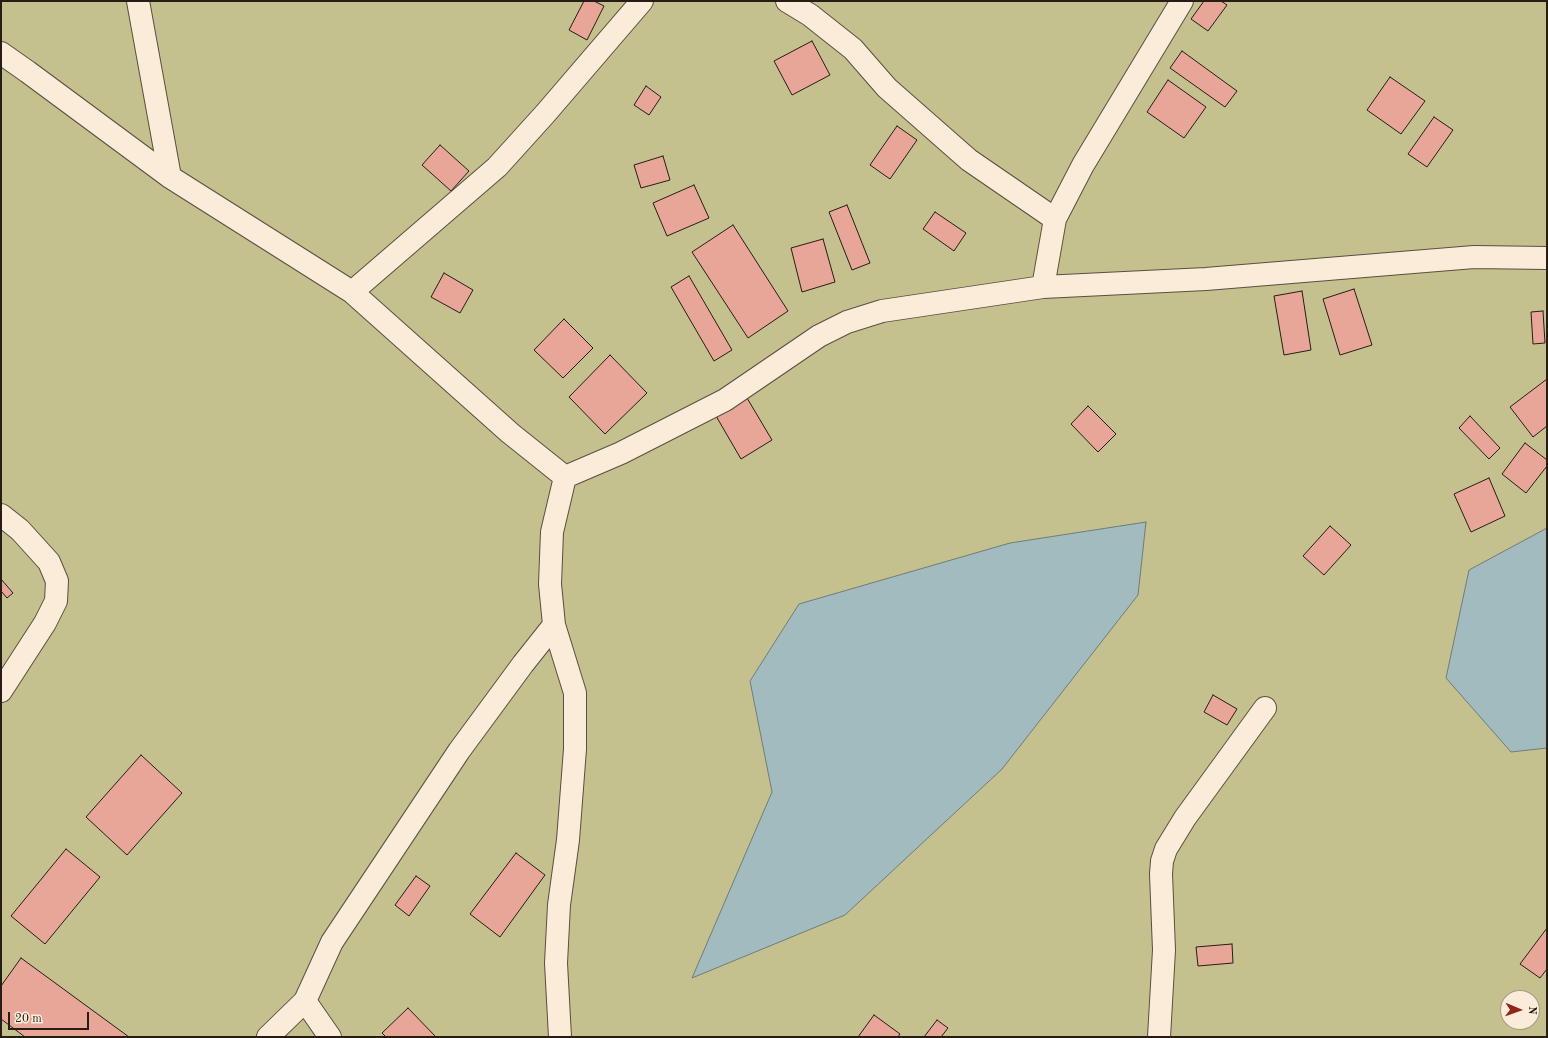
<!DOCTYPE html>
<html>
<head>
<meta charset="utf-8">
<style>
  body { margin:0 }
  #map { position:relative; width:1548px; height:1038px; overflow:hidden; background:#f7e1c3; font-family:"Old Standard TT",serif }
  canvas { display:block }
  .frame { position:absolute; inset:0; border:2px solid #271d15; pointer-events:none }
  .north { position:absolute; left:1500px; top:990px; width:40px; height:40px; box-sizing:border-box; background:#faecd8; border:1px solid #a6998a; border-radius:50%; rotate:92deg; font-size:11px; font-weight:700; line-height:16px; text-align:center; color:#271d15 }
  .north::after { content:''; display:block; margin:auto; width:14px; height:18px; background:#8f2418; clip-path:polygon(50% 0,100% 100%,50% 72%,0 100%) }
  .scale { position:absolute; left:8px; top:1012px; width:81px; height:18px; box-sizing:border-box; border:2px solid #271d15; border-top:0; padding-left:5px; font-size:12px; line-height:14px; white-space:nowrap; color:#271d15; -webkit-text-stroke:3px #faecd8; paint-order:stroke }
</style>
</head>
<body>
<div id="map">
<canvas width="1548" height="1038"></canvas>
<div class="frame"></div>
<div class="north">N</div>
<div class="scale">20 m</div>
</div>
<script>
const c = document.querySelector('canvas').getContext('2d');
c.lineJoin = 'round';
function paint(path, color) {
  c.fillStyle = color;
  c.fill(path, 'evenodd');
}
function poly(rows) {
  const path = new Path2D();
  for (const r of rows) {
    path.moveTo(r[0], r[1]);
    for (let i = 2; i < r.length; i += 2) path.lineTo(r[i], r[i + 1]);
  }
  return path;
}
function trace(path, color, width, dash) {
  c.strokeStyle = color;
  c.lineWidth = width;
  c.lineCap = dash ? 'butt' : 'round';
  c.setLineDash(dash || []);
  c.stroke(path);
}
paint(poly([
  [1,1,1547,1,1547,1037,1,1037],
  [1508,998,1532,998,1532,1022,1508,1022]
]), '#c5c18e');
const water = poly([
  [1146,522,1138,595,1002,769,845,915,692,978,772,792,750,681,799,604,1010,543,1146,522],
  [1547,528,1547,748,1511,752,1446,678,1469,570,1547,528]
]);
paint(water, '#a1bbbe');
trace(water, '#707c7a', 1);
const building = poly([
  [584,1,594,1,604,6,587,40,569,30,584,1],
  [1204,1,1221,1,1227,5,1208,31,1191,19,1204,1],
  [812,41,830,75,792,95,774,61,812,41],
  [1182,51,1237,91,1225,107,1170,68,1182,51],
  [1390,77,1425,101,1401,134,1367,110,1390,77],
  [1168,80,1206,107,1184,138,1147,112,1168,80],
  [646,86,661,97,649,115,634,105,646,86],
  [1434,117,1453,130,1427,167,1408,154,1434,117],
  [897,126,917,140,890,179,870,165,897,126],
  [440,145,469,171,451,191,422,165,440,145],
  [663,156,670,180,641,188,634,165,663,156],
  [694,185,709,218,667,236,653,203,694,185],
  [847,205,870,263,852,270,829,212,847,205],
  [935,212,966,233,954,251,923,229,935,212],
  [733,225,788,311,748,338,692,252,733,225],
  [823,239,835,282,802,292,791,248,823,239],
  [444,273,473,290,460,313,431,297,444,273],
  [689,276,732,350,714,361,671,287,689,276],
  [1354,289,1372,345,1340,355,1323,299,1354,289],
  [1302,291,1311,350,1284,355,1274,296,1302,291],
  [1543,311,1545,343,1533,344,1531,312,1543,311],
  [564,319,593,348,563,378,534,350,564,319],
  [610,355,647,393,605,434,569,397,610,355],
  [1547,379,1547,426,1533,437,1510,407,1547,379],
  [747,398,772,440,741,459,716,416,747,398],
  [1088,406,1116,434,1098,452,1071,424,1088,406],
  [1470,416,1500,448,1489,459,1459,428,1470,416],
  [1525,443,1547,460,1547,466,1526,493,1502,474,1525,443],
  [1489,478,1505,516,1471,532,1454,494,1489,478],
  [1330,526,1351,545,1324,575,1303,556,1330,526],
  [1,579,13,593,7,598,1,591,1,579],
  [1213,695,1237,709,1227,725,1204,712,1213,695],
  [141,755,182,793,127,855,86,817,141,755],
  [66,849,100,877,45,944,11,916,66,849],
  [516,853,545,875,500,937,470,914,516,853],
  [416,876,430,886,409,916,395,905,416,876],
  [1547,928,1547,969,1540,978,1520,964,1547,928],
  [1232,944,1233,963,1198,966,1196,947,1232,944],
  [21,958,129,1037,25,1037,1,1019,1,986,21,958],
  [408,1008,436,1037,386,1037,382,1033,408,1008],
  [874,1015,900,1034,898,1037,858,1037,874,1015],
  [937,1020,948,1028,941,1037,924,1037,937,1020]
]);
paint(building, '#e8a699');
trace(building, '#271d15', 1);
const minor = poly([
  [138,1,170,177],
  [787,1,810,15,853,49,887,88,969,160,1055,219],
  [1,53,28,72,170,177,352,292,510,433,565,477],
  [1043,287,1055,219,1083,165,1182,1],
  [352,292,497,167,545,114,642,1],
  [1,515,20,530,49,562,57,581,56,601,45,623,1,691],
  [305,1001,330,1037],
  [268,1037,305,1001,332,942,459,751,523,664,554,625],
  [560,1037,556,963,559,905,568,840,575,749,575,693,554,625,550,584,552,532,565,477,621,453,725,400,819,336,847,322,882,311,1043,287,1206,279,1474,257,1547,258],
  [1159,1037,1164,950,1161,874,1162,861,1166,849,1185,818,1265,708]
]);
trace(minor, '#5b4e40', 24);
trace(minor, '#faecd8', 22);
</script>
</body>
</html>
